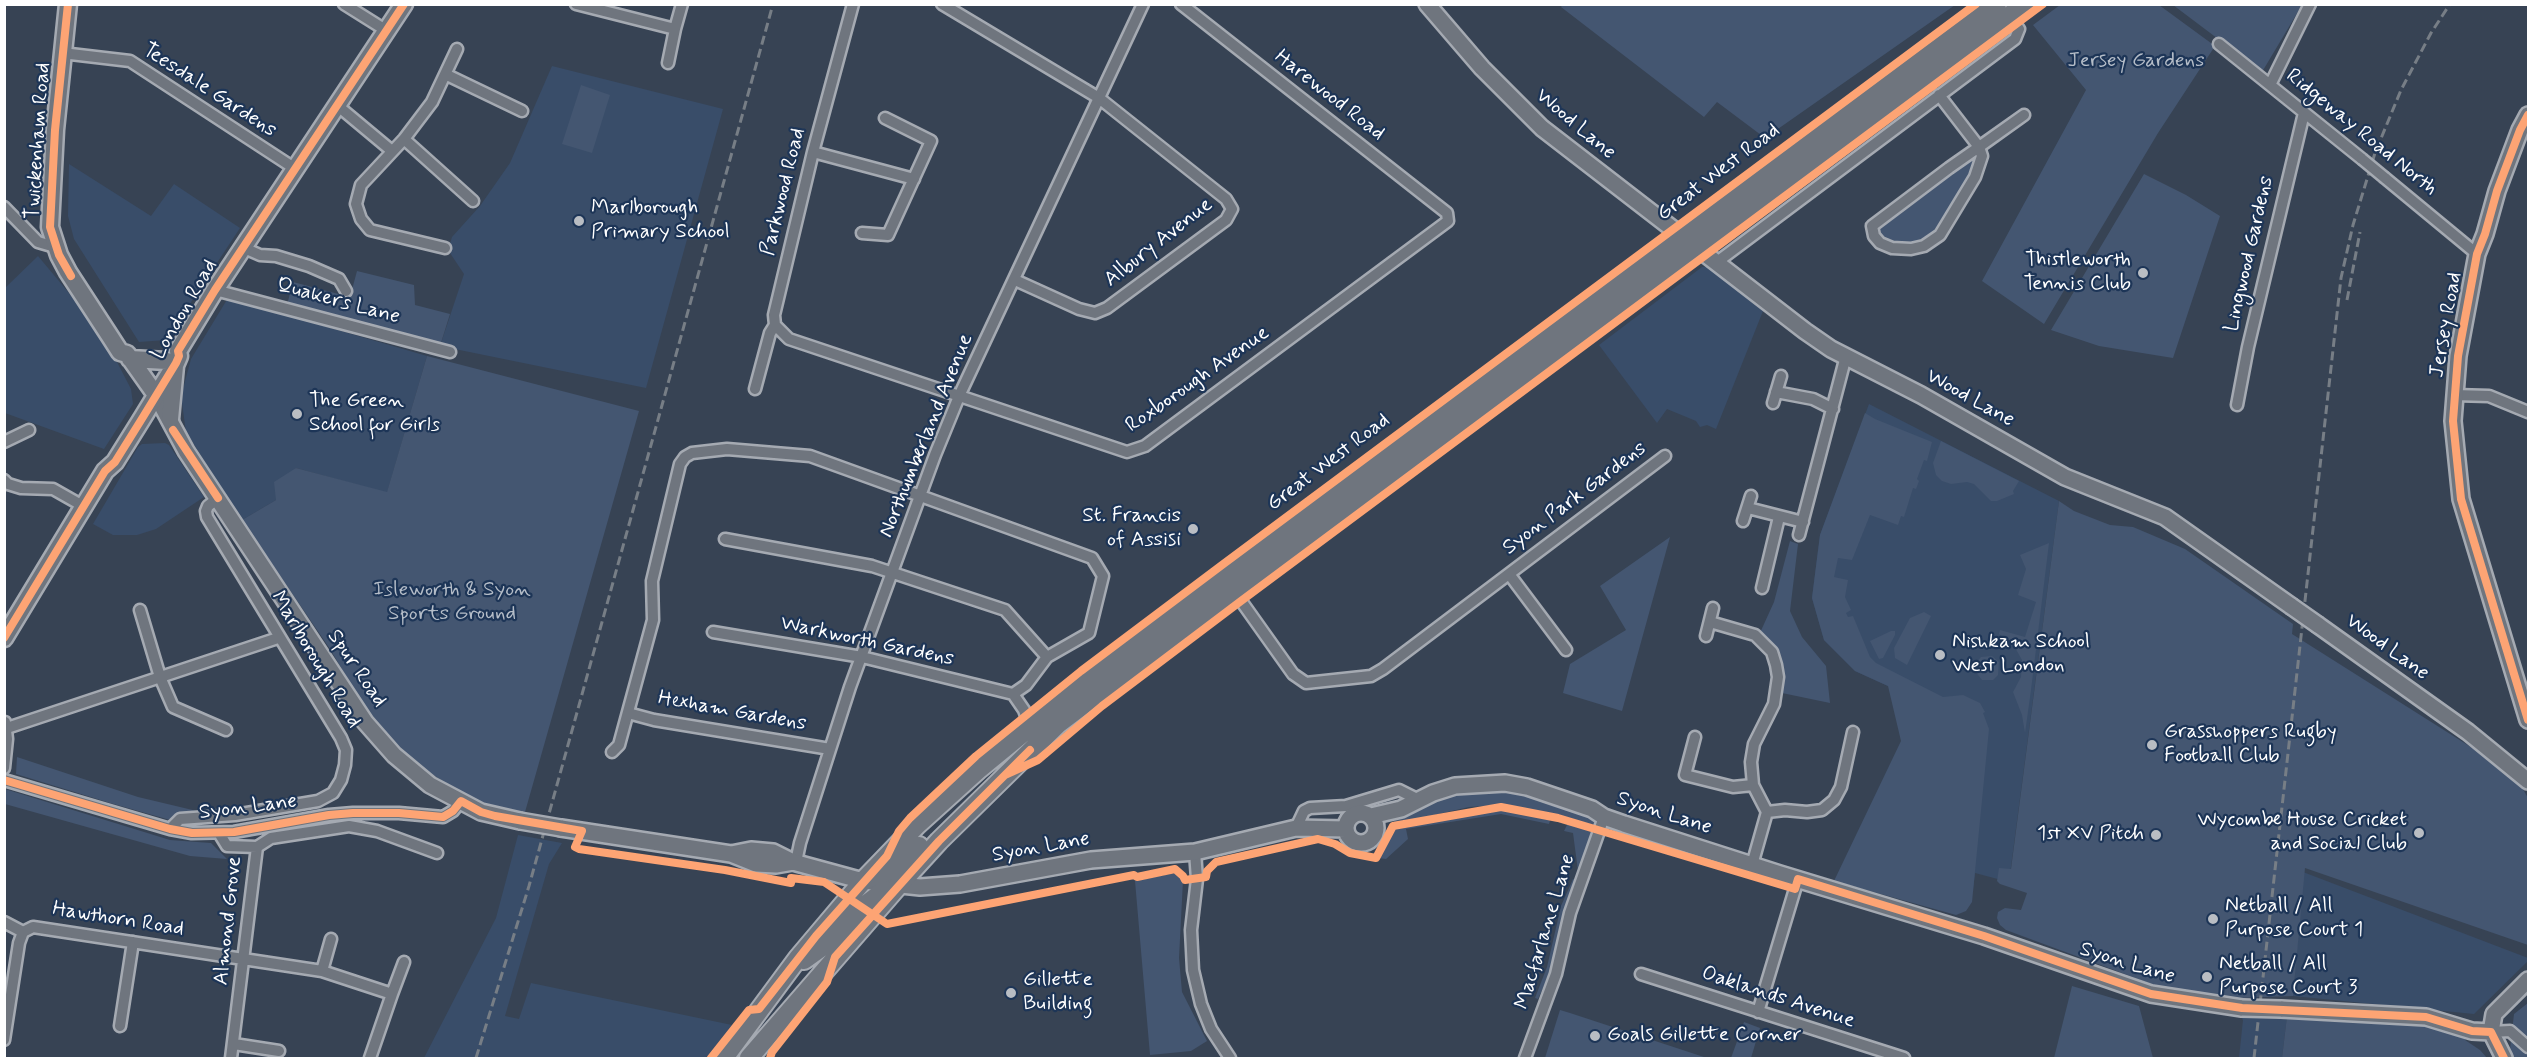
<!DOCTYPE html>
<html>
<head>
<meta charset="utf-8">
<style>
  body { margin:0 }
  #map { position:relative; width:2533px; height:1063px; overflow:hidden; background:#374354; font-family:Mynerve,sans-serif }
  canvas { display:block }
  .frame { position:absolute; inset:0; border:6px solid #fff; pointer-events:none }
</style>
</head>
<body>
<div id="map">
<canvas width="2533" height="1063"></canvas>
<div class="frame"></div>
</div>
<script>
const c = document.querySelector('canvas').getContext('2d');
c.lineJoin = 'round';
function paint(path, color) {
  c.fillStyle = color;
  c.fill(path, 'evenodd');
}
function poly(rows) {
  const path = new Path2D();
  for (const r of rows) {
    if (r.length === 3) {
      path.moveTo(r[0] + r[2], r[1]);
      path.arc(r[0], r[1], r[2], 0, 2 * Math.PI);
      continue;
    }
    path.moveTo(r[0], r[1]);
    for (let i = 2; i < r.length; i += 2) path.lineTo(r[i], r[i + 1]);
  }
  return path;
}
function trace(path, color, width, dash) {
  c.strokeStyle = color;
  c.lineWidth = width;
  c.lineCap = dash ? 'butt' : 'round';
  c.setLineDash(dash || []);
  c.stroke(path);
}
function label(font, color, halo, rows, align = 'center') {
  c.font = font + ' Mynerve,sans-serif';
  c.lineWidth = 4.5;
  c.setLineDash([]);
  c.textBaseline = 'middle';
  c.strokeStyle = halo;
  c.fillStyle = color;
  for (const [text, x, y, turn = 0] of rows) {
    c.save();
    c.translate(x, y);
    c.rotate((+turn || 0) * Math.PI / 180);
    c.textAlign = isNaN(turn) ? turn : align;
    if (halo) c.strokeText(text, 0, 0);
    c.fillText(text, 0, 0);
    c.restore();
  }
}
paint(poly([
  [552,66,723,109,646,388,440,346,464,274,448,250,452,237,480,206,510,163],
  [69,164,151,216,174,184,240,228,166,340,139,342,74,239,68,216],
  [38,256,79,305,117,362,131,389,133,404,104,449,5,413,5,288],
  [1702,267,1709,267,1763,311,1716,429,1707,425,1700,427,1696,421,1667,409,1657,423,1599,345],
  [228,298,427,356,387,493,296,468,276,500,242,520,186,432,181,396,191,359],
  [1869,404,2059,501,2009,882,1975,873,1973,889,1904,742,1910,696,1855,671,1824,640,1812,598,1820,535],
  [165,443,169,445,204,497,156,529,137,535,113,535,93,524,138,447,142,444],
  [518,835,562,843,549,864,505,1016,519,1019,531,983,732,1025,706,1058,424,1058,496,918],
  [2303,872,2528,958,2528,961,2474,1014,2293,996],
  [2240,1016,2287,1016,2282,1058,2239,1058,2243,1020]
]), '#394d69');
paint(poly([
  [1563,4,1955,4,1955,5,1765,138,1717,102,1704,117,1561,7],
  [2060,5,2159,5,2215,46,2158,133,2044,324,1982,281,2086,90,2033,25],
  [2173,5,2302,5,2262,72],
  [2009,32,2010,34,1789,198,1788,196],
  [581,85,610,95,592,153,562,144],
  [1972,156,1976,162,1973,168,1937,231,1928,238,1911,244,1895,244,1878,237,1878,228],
  [2144,174,2186,195,2220,216,2173,358,2099,346,2051,330],
  [357,271,414,285,415,305,450,314,440,346,287,305,293,282,350,297],
  [427,356,639,411,525,812,504,811,463,794,405,757,374,723,330,649,242,520,276,500,274,482,296,468,387,492],
  [1865,413,1875,419,1932,442,1927,461,1924,460,1917,479,1919,481,1916,489,1913,488,1904,517,1901,516,1898,525,1870,515,1852,560,1838,558,1834,577,1848,580,1845,597,1851,610,1846,613,1848,617,1853,616,1870,657,1876,663,1943,697,1963,695,1980,703,1985,712,1983,713,1989,729,1972,902,1966,911,1956,915,1834,881,1901,741,1888,686,1855,671,1824,640,1812,598,1820,535],
  [1941,441,2019,481,2013,491,2014,494,1997,501,1991,501,1974,484,1967,482,1951,484,1942,481,1936,475,1933,463],
  [2059,501,2074,511,2110,525,2133,527,2185,549,2293,624,2292,634,2515,775,2528,798,2528,945,2305,868,2293,996,2238,998,2237,1001,2183,993,2149,983,2006,930,2000,925,1997,918,1998,912,2005,908,2021,910,2027,893,2000,884,1997,881,1999,868,2011,869],
  [1670,537,1622,711,1563,693,1570,664,1626,630,1600,586],
  [1790,541,1798,544,1790,611,1802,637,1826,666,1830,703,1782,693,1781,669,1759,635,1774,602],
  [2049,543,2031,690,2025,733,2022,715,2013,692,2021,677,2022,660,2013,644,1999,634,2000,630,2025,637,2036,602,2018,595,2026,569,2020,555],
  [1924,612,1931,616,1907,665,1895,658,1894,648,1910,618],
  [1891,631,1895,631,1895,635,1883,658,1879,659,1870,641],
  [1992,656,1999,662,1998,675,1993,680,1982,680,1975,671,1975,664,1981,657],
  [17,757,138,797,201,812,178,815,170,820,110,803,16,774],
  [1508,787,1565,805,1594,819,1595,828,1551,817,1549,824,1501,814,1406,829,1408,839,1386,859,1378,858,1395,826,1501,808,1550,818,1500,805,1469,807,1391,825,1397,818,1449,792],
  [5,789,170,840,211,843,227,859,190,856,5,804],
  [1568,823,1593,830,1593,838,1582,872,1578,871,1573,833,1564,831],
  [1175,873,1183,880,1179,958,1182,992,1207,1041,1191,1051,1150,1055,1135,881],
  [1573,879,1578,881,1562,922,1552,968,1538,999,1535,998,1547,967,1561,906],
  [2072,986,2139,1006,2153,1058,2054,1058],
  [2528,1003,2528,1058,2509,1058,2514,1014],
  [1560,1010,1570,1013,1707,1058,1545,1058],
  [2287,1016,2415,1022,2442,1027,2467,1036,2465,1040,2480,1050,2487,1058,2282,1058],
  [1744,1022,1760,1028,1751,1058,1731,1058]
]), '#445671');
const street = poly([
  [344,4,387,31],
  [576,4,675,29,682,4],
  [942,4,1099,98,1226,199,1232,209,1226,220,1107,308,1095,313,1079,309,1015,280],
  [2219,44,2362,159],
  [62,53,130,61,294,168],
  [668,63,675,29],
  [447,75,522,111],
  [2270,85,2310,4],
  [1939,95,1979,147,1982,156,1975,177,1940,235,1924,246,1911,249,1892,248,1880,243,1874,236,1872,226,1949,168,1979,147,2024,115],
  [338,106,392,151],
  [404,139,473,201],
  [813,152,914,179],
  [2385,178,2477,254],
  [4,207,38,242,55,247],
  [862,233,888,235,931,141,885,118],
  [244,248,260,255,276,256,309,266,339,279,346,291],
  [445,248,370,230,361,219,356,204,361,185,404,139,432,102,457,49],
  [1717,262,2015,39,2019,29,2009,16],
  [215,290,450,352],
  [775,325,789,339,1127,452,1145,446,1448,221,1447,213,1181,4],
  [755,389,770,333,775,325,774,315,813,152,853,4],
  [1776,392,1813,399,1833,409],
  [2454,395,2489,396,2528,412],
  [1773,403,1781,376],
  [2237,405,2248,347,2304,113],
  [4,442,29,430],
  [4,480,8,484,21,488,53,489,83,506],
  [1748,508,1803,522],
  [1743,521,1751,496],
  [1799,535,1846,356],
  [725,539,872,566,1005,610,1047,657],
  [1509,574,1566,650],
  [1762,588,1779,517],
  [1234,591,1293,674,1306,683,1371,676,1383,669,1665,456],
  [140,610,160,677,173,707,226,730],
  [1710,622,1755,635,1772,652,1776,665,1778,677,1774,704,1754,744,1751,762,1753,785,1767,812,1752,865],
  [713,632,862,657,1013,694],
  [1706,636,1713,608],
  [1013,694,1024,710,1030,727],
  [628,713,654,720,830,749],
  [7,728,278,638],
  [1695,737,1685,775,1733,787,1753,785],
  [612,752,619,745,653,620,652,581,680,464,685,457,692,453,727,449,810,456,1092,558,1103,576,1089,633,1047,657,1026,685,1013,694],
  [4,768,7,739,5,722],
  [4,780,170,829,192,833,234,832,329,815,353,813,399,813,443,817,453,811,461,801],
  [1767,812,1785,810,1807,812,1822,810,1834,800,1841,787,1853,732],
  [1296,828,1304,811,1310,808,1346,806,1399,790,1419,800],
  [170,829,180,819,235,815,318,801,333,793,341,780,345,765,346,750,341,738,207,517,206,511,208,506,218,498],
  [219,833,227,846,257,847,231,1058],
  [257,847,271,838,349,826,377,831,437,853],
  [1195,852,1197,879,1191,930,1193,970,1201,1004,1211,1029,1230,1058],
  [796,862,800,843,850,687,935,455,960,394,1143,4],
  [4,922,23,932],
  [322,971,331,939],
  [1641,974,1904,1058],
  [392,994,404,962],
  [1758,1012,1798,879],
  [120,1026,133,942],
  [2491,1032,2510,1031,2528,1047],
  [4,1040,19,943,23,932,33,927,322,971,392,994,370,1058],
  [234,1044,279,1051],
  [1525,1058,1556,974,1570,913,1604,817]
]);
const secondary = poly([
  [1427,4,1482,68,1542,128,1805,331,1831,349,1921,395,2065,477,2165,517,2291,606],
  [2528,115,2520,130,2497,191,2485,234,2477,254,2458,356,2453,421,2461,499,2528,720],
  [156,395,186,451,365,722,394,755,430,785,481,812,520,821],
  [2318,625,2468,732,2528,781],
  [1361,828,15],
  [1371,816,1401,809,1433,793,1455,786,1505,783,1527,787,1592,809,1604,817,1624,824,1780,874,1984,936,2151,994,2242,1008],
  [561,828,731,854,756,864,776,865,793,862,863,881,920,887,960,884,1091,860,1195,852,1296,828,1346,829],
  [731,854,751,850,773,852,793,862],
  [2281,1009,2426,1017,2472,1031,2491,1032],
  [2491,1032,2494,1014,2528,980],
  [2491,1032,2504,1058]
]);
const primary = poly([
  [68,4,55,130,50,227,59,255,68,272,111,338,120,352,127,354,156,395],
  [130,359,167,361],
  [170,419,175,366],
  [4,638,105,471,115,462,143,417,176,363,179,356,178,351,215,290,404,4]
]);
const highway = poly([
  [867,879,894,869,919,846],
  [804,960,825,945,852,915,885,890],
  [724,1058,798,958,863,881,917,825,978,770,1089,679,1997,4],
  [749,1058,898,886,939,841,1058,724,1234,591,2025,4]
]);
trace(street, '#a5aab2', 15);
trace(secondary, '#a5aab2', 20);
trace(primary, '#a5aab2', 21);
trace(highway, '#a5aab2', 22);
trace(street, '#6f757e', 10);
trace(secondary, '#6f757e', 15);
trace(primary, '#6f757e', 16);
trace(highway, '#6f757e', 18);
trace(poly([
  [2347,300,2360,232],
  [476,1058,529,886,773,4],
  [2254,1058,2341,278,2353,225,2375,153,2401,90,2431,33,2450,4]
]), '#777e86', 3, [9, 4.5]);
const streetBridge = poly([
  [2362,159,2385,178]
]);
const secondaryBridge = poly([
  [2291,606,2318,625],
  [520,821,561,828],
  [2242,1008,2281,1009]
]);
trace(streetBridge, '#a5aab2', 15, []);
trace(secondaryBridge, '#a5aab2', 20, []);
trace(streetBridge, '#6f757e', 10);
trace(secondaryBridge, '#6f757e', 15);
trace(poly([
  [68,4,55,130,50,227,59,255,71,276],
  [2528,115,2520,130,2497,191,2485,234,2477,254,2458,356,2453,421,2461,499,2528,720],
  [173,430,218,498],
  [4,638,105,471,115,462,143,417,176,363,179,356,178,351,215,290,404,4],
  [1007,774,1038,760,1102,706,1241,601,2043,4],
  [4,780,170,829,192,833,234,832,329,815,353,813,399,813,443,817,453,811,461,801,481,812,495,816,582,831,575,847,579,849,725,870,791,883,791,878,824,882,887,924,1134,875,1137,877,1175,869,1183,876,1185,880,1206,877,1207,871,1216,862,1318,839,1335,844,1350,853,1376,858,1393,826,1501,807,1558,818,1795,889,1798,879,1984,936,2151,994,2242,1008,2426,1017,2472,1031,2491,1032,2504,1058],
  [711,1058,749,1010,759,1009,816,936,887,856,899,831,910,818,976,756,1081,671,1222,565,1976,4],
  [770,1058,772,1052,827,982,835,957,939,841,1030,750]
]), '#fda474', 8);
for (const [x, y, r, color] of [
  [579,221,6,"#b9bdc3"],
  [2143,273,6,"#b9bdc3"],
  [297,414,6,"#b9bdc3"],
  [1193,529,6,"#b9bdc3"],
  [1940,655,6,"#b9bdc3"],
  [2152,745,6,"#b9bdc3"],
  [2419,833,6,"#b9bdc3"],
  [2156,835,6,"#b9bdc3"],
  [2213,919,6,"#b9bdc3"],
  [2207,977,6,"#b9bdc3"],
  [1011,993,6,"#b9bdc3"],
  [1595,1036,6,"#b9bdc3"]
]) {
  const dot = new Path2D();
  dot.arc(x, y, r, 0, 2 * Math.PI);
  c.fillStyle = color;
  c.fill(dot);
  trace(dot, '#1d3557', 2);
}
label('21px', '#b5bdc8', '#1d3557', [
  ["Jersey Gardens",2136,62],
  ["Isleworth & Syon",452,591],
  ["Sports Ground",452,615]
]);
label('21px', '#fff', '#1d3557', [
  ["Teesdale Gardens",209,91,33],
  ["Harewood Road",1329,96,38],
  ["Wood Lane",1575,125,40],
  ["Ridgeway Road North",2361,133,39],
  ["Twickenham Road",39,141,-86],
  ["Great West Road",1719,173,-37],
  ["Parkwood Road",784,192,-76],
  ["Albury Avenue",1159,243,-38],
  ["Lingwood Gardens",2250,254,-77],
  ["Quakers Lane",338,302,15],
  ["London Road",185,310,-60],
  ["Jersey Road",2447,325,-80],
  ["Roxborough Avenue",1198,380,-35],
  ["Wood Lane",1970,399,29],
  ["Northumberland Avenue",927,436,-68],
  ["Great West Road",1329,463,-37],
  ["Syon Park Gardens",1575,499,-37],
  ["Warkworth Gardens",867,642,12],
  ["Wood Lane",2387,648,36],
  ["Marlborough Road",315,660,59],
  ["Spur Road",356,669,56],
  ["Hexham Gardens",732,712,10],
  ["Syon Lane",248,808,-7],
  ["Syon Lane",1664,814,18],
  ["Syon Lane",1041,848,-10],
  ["Hawthorn Road",118,920,9],
  ["Almond Grove",229,921,-84],
  ["Macfarlane Lane",1546,932,-73],
  ["Syon Lane",2127,964,17],
  ["Oaklands Avenue",1778,998,18]
]);
label('21px', '#fff', '#1d3557', [
  ["Marlborough",591,209],
  ["Primary School",591,233],
  ["Thistleworth",2131,261,"right"],
  ["Tennis Club",2131,285,"right"],
  ["The Green",309,402],
  ["School for Girls",309,426],
  ["St. Francis",1181,517,"right"],
  ["of Assisi",1181,541,"right"],
  ["Nishkam School",1952,643],
  ["West London",1952,667],
  ["Grasshoppers Rugby",2164,733],
  ["Football Club",2164,757],
  ["Wycombe House Cricket",2407,821,"right"],
  ["and Social Club",2407,845,"right"],
  ["1st XV Pitch",2144,835,"right"],
  ["Netball / All",2225,907],
  ["Purpose Court 1",2225,931],
  ["Netball / All",2219,965],
  ["Purpose Court 3",2219,989],
  ["Gillette",1023,981],
  ["Building",1023,1005],
  ["Goals Gillette Corner",1607,1036]
], 'left');
</script>
</body>
</html>
